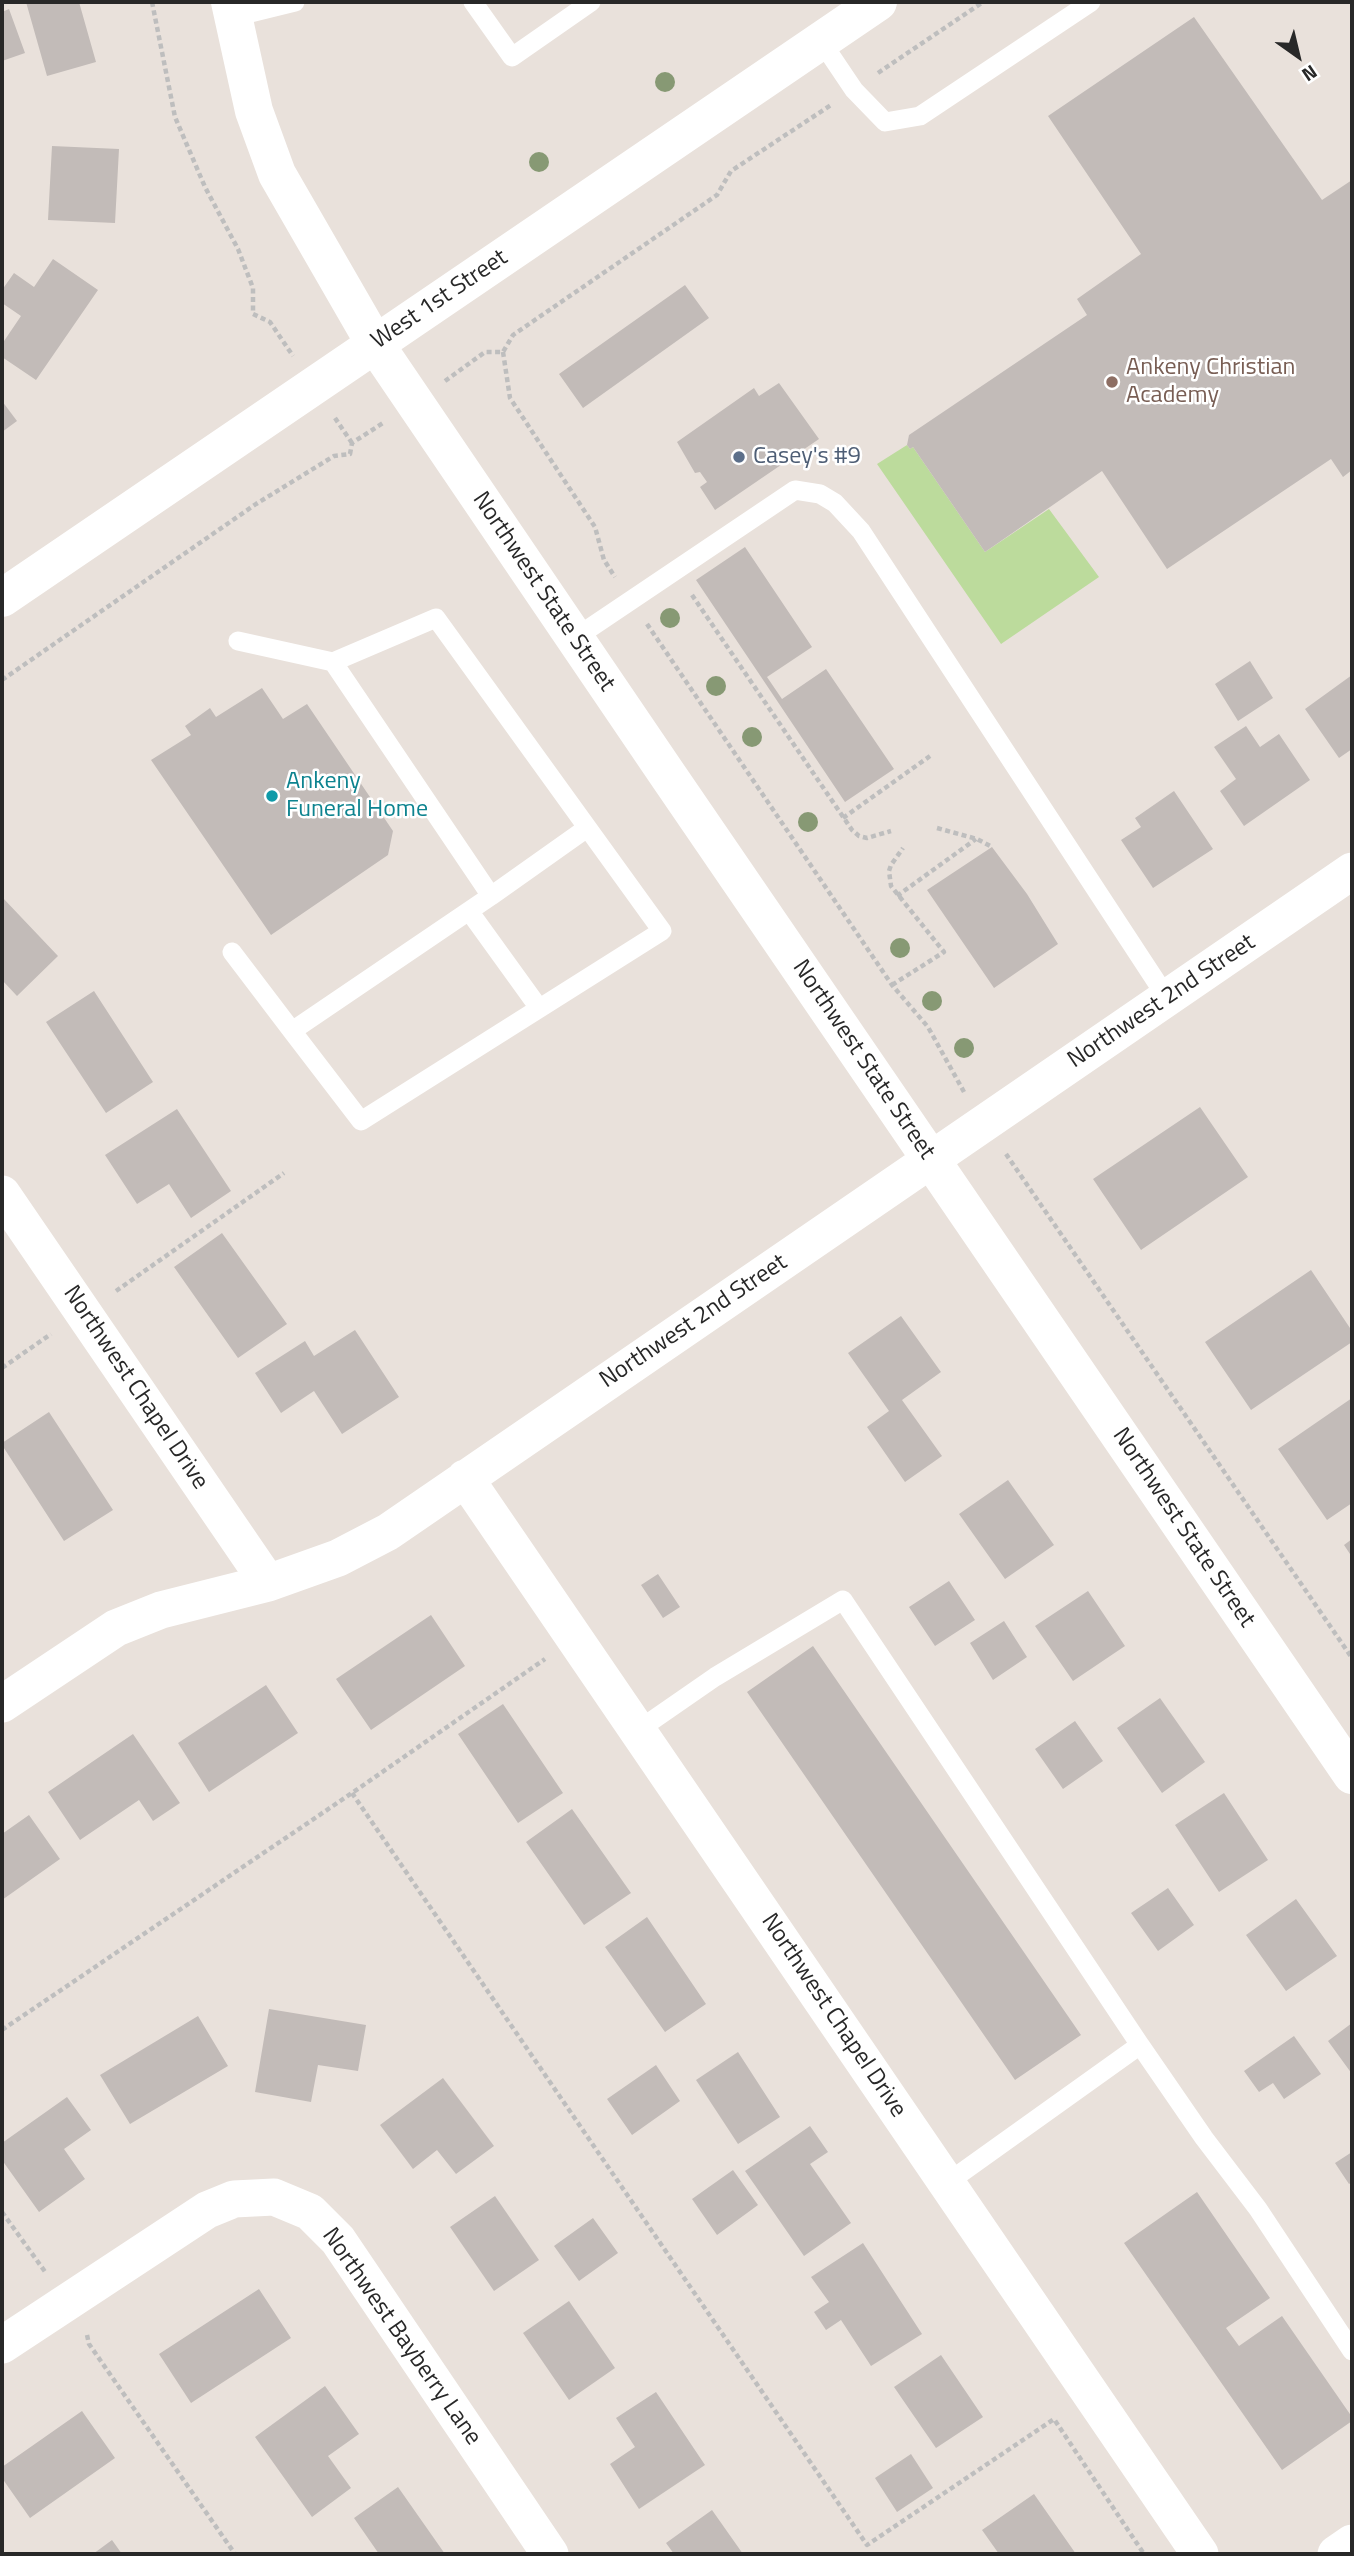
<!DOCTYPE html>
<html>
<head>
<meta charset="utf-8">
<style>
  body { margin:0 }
  #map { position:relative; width:1354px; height:2556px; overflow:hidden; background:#e9e1db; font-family:"Titillium Web",sans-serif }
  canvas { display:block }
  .frame { position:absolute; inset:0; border:4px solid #282828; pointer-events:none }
  .north { position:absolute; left:1263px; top:21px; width:70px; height:70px; -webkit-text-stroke:5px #fff; paint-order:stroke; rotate:146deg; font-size:19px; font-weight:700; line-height:28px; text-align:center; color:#282828 }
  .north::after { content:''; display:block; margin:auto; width:24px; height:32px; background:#282828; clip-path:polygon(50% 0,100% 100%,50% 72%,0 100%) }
</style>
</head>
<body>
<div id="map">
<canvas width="1354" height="2556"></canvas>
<div class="frame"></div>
<div class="north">N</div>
</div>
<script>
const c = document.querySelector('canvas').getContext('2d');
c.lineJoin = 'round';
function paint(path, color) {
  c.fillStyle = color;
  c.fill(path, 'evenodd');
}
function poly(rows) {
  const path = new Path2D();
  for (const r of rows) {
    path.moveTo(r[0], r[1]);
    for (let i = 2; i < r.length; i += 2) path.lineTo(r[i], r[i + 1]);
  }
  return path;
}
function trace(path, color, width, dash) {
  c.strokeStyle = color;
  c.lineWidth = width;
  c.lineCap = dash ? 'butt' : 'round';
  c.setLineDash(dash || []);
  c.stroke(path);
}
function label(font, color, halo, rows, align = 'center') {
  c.font = font + ' "Titillium Web",sans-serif';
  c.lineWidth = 5;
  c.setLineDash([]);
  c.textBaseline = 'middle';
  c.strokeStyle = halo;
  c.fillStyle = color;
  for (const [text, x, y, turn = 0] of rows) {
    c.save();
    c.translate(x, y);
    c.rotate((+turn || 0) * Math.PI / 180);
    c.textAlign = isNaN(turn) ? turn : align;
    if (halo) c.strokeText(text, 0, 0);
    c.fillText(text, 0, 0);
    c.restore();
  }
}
paint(poly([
  [907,445,910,449,913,447,985,552,1049,509,1099,577,1001,644,877,464]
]), '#bcdb9c');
paint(poly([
  [26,2,79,2,96,62,47,76],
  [9,9,25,53,2,61,2,12],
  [1194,17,1322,200,1352,180,1352,470,1343,477,1331,459,1167,569,1102,471,985,552,913,447,910,449,907,445,909,435,1087,315,1077,299,1141,254,1048,116],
  [52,146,119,149,115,223,48,220],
  [53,259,98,290,36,380,2,357,2,344,21,316,2,303,2,290,14,273,34,287],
  [685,285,709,318,583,408,559,374],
  [779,383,819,439,715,510,700,487,707,482,700,472,695,473,677,442,754,388,759,396],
  [2,401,17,421,2,432],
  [745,547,812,647,767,677,782,699,826,669,894,769,845,802,696,580],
  [1250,661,1273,698,1238,721,1215,684],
  [1352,675,1352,749,1339,758,1305,709],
  [262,688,283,719,307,704,393,831,388,855,271,935,151,760,191,735,185,726,210,708,216,717],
  [1246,726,1260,747,1279,734,1310,780,1244,826,1220,791,1236,779,1214,747],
  [1174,791,1213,849,1153,888,1121,840,1141,827,1135,818],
  [992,847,1027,894,1058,944,994,988,927,890],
  [2,897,58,956,17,996,2,980],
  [94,991,153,1082,106,1113,46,1022],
  [1200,1107,1248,1177,1141,1250,1093,1179],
  [177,1109,231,1191,191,1218,169,1184,137,1204,105,1155],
  [222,1233,287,1324,238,1358,174,1267],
  [1311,1270,1352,1331,1352,1342,1251,1410,1205,1342],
  [901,1316,941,1372,902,1400,942,1456,905,1482,867,1427,889,1411,848,1353],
  [355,1330,399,1397,342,1434,314,1391,281,1413,255,1373,305,1341,314,1356],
  [1352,1398,1352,1503,1327,1520,1278,1449],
  [49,1412,113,1510,64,1541,2,1445,2,1443],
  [1008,1480,1054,1545,1005,1579,959,1514],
  [1352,1539,1352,1557,1344,1545],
  [658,1574,680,1607,663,1618,641,1585],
  [949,1581,975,1620,935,1646,909,1607],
  [1088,1591,1125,1646,1073,1681,1035,1626],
  [431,1615,465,1666,371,1730,336,1679],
  [1004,1621,1027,1657,993,1680,970,1643],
  [813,1646,1081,2035,1015,2080,747,1692],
  [266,1685,298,1733,209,1792,178,1743],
  [1160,1698,1205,1762,1162,1793,1117,1728],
  [503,1704,563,1793,518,1823,458,1734],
  [1075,1721,1103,1761,1063,1789,1035,1749],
  [133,1734,180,1803,153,1821,139,1800,80,1840,48,1792],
  [1224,1793,1268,1860,1219,1892,1175,1825],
  [572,1809,631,1893,584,1925,526,1842],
  [29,1815,60,1859,2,1900,2,1834],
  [1168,1888,1194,1925,1158,1951,1131,1913],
  [1296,1899,1337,1956,1286,1991,1246,1935],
  [647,1917,706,2004,665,2032,605,1947],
  [269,2009,366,2025,358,2071,318,2065,311,2102,255,2092],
  [198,2016,228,2066,130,2124,100,2075],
  [1352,2023,1352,2074,1328,2041],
  [1294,2036,1321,2074,1284,2099,1273,2083,1259,2092,1244,2071],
  [738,2052,780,2117,738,2144,696,2080],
  [656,2065,680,2101,632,2135,607,2099],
  [443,2078,494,2146,456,2174,437,2150,413,2169,380,2125],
  [67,2097,91,2130,64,2149,85,2179,39,2212,2,2160,2,2143],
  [810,2126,828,2152,810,2164,851,2223,804,2256,745,2171],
  [1352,2152,1352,2182,1349,2184,1335,2163],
  [733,2170,758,2205,717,2235,692,2199],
  [1197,2192,1270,2298,1226,2328,1239,2346,1282,2316,1352,2417,1352,2421,1282,2470,1124,2243],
  [495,2196,539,2260,494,2291,450,2227],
  [593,2218,618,2253,579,2281,554,2246],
  [863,2243,922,2334,871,2366,841,2320,826,2330,814,2312,829,2302,811,2277],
  [259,2289,291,2338,191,2403,159,2354],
  [569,2301,615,2368,569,2400,523,2333],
  [941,2355,983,2417,936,2448,894,2387],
  [325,2386,359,2434,328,2456,351,2488,312,2517,255,2437],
  [656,2392,705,2465,639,2509,610,2464,635,2447,616,2418],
  [82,2411,115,2458,30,2518,2,2478,2,2467],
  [911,2454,933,2488,897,2512,875,2478],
  [398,2487,445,2554,379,2554,354,2518],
  [1034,2494,1076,2554,999,2554,982,2530],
  [712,2510,743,2554,674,2554,666,2543],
  [112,2540,122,2554,93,2554]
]), '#c2bbb8');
trace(poly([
  [152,2,175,117,205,187,238,249,253,288,253,314,270,322,293,356],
  [878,73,983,2],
  [503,352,510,398,595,527,604,560,615,577],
  [445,381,485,352,503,352,513,335,717,195,731,171,831,105],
  [335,418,352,443],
  [692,595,852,830,859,836,867,838,891,831],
  [647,624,892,985,928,1027,964,1092],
  [2,680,256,504,334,456,350,454,352,443,383,423],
  [843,818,930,756],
  [937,828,977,839,992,847],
  [897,896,976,839],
  [892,985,944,952,891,886,889,871,891,865,903,848],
  [1006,1154,1352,1658],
  [116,1291,284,1173],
  [2,1368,51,1334],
  [352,1793,867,2545,1054,2419,1144,2554],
  [2,2030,352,1793,545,1659],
  [2,2212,46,2273],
  [87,2335,89,2344,235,2554]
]), '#bebebe', 4.5, [5, 3.5]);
trace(poly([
  [473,2,512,57,591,2],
  [234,17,295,2],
  [821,41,854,90,885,122,920,116,1091,2],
  [575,638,795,490,820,494,835,503,861,531,1167,998],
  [238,641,333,662],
  [491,896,587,828],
  [469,911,539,1008],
  [232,952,292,1031,361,1121,662,931,436,618,333,662,491,896,292,1031],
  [637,1731,715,1677,843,1600,1140,2045],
  [947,2183,1140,2045,1204,2138,1258,2209,1352,2351]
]), '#fff', 19);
trace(poly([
  [2,1194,268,1583],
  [465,1478,1200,2554],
  [2,1704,116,1628,161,1610,268,1583,338,1558,388,1532,1352,871],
  [2,2345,207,2210,234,2199,274,2197,310,2212,338,2240,550,2554],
  [1336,2554,1352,2543]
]), '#fff', 37);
trace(poly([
  [230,2,254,111,277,174,375,344,665,771,1352,1775],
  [2,598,878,2]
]), '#fff', 38);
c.fillStyle = '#879974';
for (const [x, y] of [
  [665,82],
  [539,162],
  [670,618],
  [716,686],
  [752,737],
  [808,822],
  [900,948],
  [932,1001],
  [964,1048]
]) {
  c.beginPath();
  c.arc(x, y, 10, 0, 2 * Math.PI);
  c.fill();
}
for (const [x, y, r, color] of [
  [1112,382,7,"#8d6e63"],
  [739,457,7,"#5c6f8a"],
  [272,796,7,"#0f9aa8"]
]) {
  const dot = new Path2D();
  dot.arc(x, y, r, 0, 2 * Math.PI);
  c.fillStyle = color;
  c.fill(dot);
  trace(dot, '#fff', 2.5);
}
label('24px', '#282828', '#fff', [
  ["West 1st Street",440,300,-34],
  ["Northwest State Street",543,592,56],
  ["Northwest 2nd Street",1162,1002,-34],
  ["Northwest State Street",863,1060,56],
  ["Northwest 2nd Street",694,1322,-34],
  ["Northwest Chapel Drive",135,1388,56],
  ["Northwest State Street",1183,1528,56],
  ["Northwest Chapel Drive",833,2016,56],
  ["Northwest Bayberry Lane",401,2337,55]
]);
label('24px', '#785e54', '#fff', [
  ["Ankeny Christian",1126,368],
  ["Academy",1126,396]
], 'left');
label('24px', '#4e5e75', '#fff', [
  ["Casey's #9",753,457]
], 'left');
label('24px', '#0d838f', '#fff', [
  ["Ankeny",286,782],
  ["Funeral Home",286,810]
], 'left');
</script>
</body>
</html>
